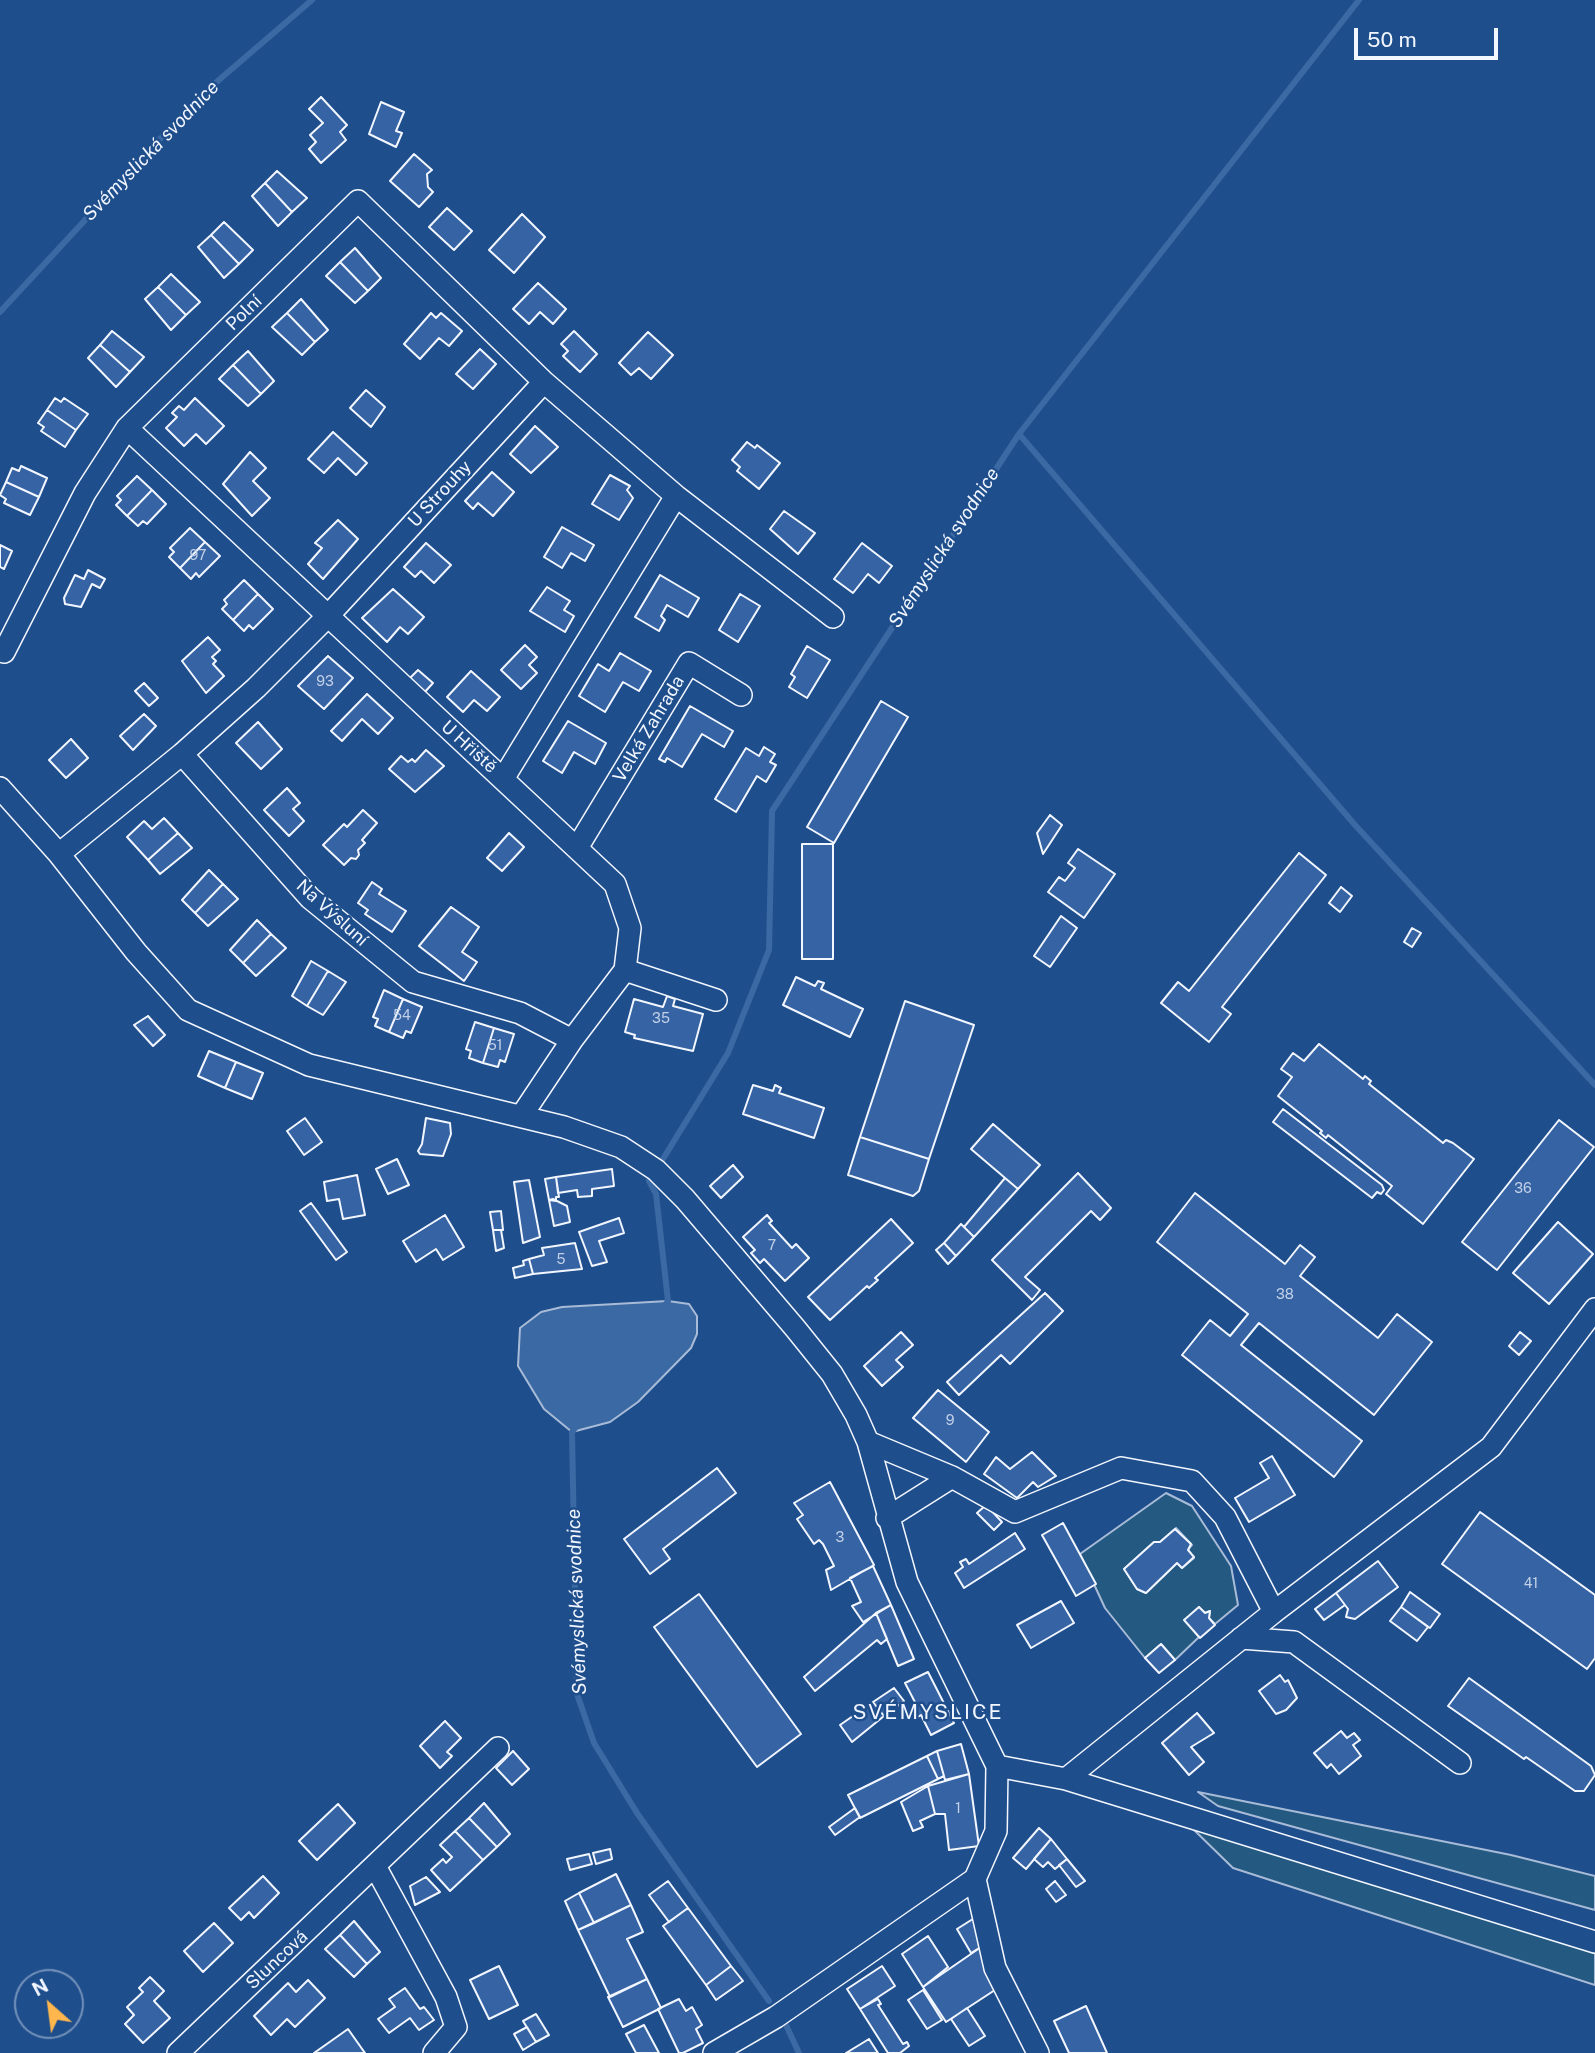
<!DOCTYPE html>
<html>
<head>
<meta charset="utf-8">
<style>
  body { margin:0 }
  #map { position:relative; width:1595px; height:2053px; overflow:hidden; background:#1f4e8c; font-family:"Public Sans",sans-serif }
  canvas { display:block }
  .north { position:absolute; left:14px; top:1969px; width:70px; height:70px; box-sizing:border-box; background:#1f4e8c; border:2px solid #7391ba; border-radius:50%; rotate:332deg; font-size:19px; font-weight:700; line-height:28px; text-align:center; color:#f2f6ff }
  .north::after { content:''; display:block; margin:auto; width:24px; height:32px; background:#ffb74d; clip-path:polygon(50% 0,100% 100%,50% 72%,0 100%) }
  .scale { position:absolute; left:1354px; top:28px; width:144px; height:32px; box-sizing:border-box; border:4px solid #f2f6ff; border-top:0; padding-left:9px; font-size:21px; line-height:24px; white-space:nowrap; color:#f2f6ff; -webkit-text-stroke:5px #1f4e8c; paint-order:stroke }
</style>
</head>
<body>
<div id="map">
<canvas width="1595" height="2053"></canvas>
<div class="north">N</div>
<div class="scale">50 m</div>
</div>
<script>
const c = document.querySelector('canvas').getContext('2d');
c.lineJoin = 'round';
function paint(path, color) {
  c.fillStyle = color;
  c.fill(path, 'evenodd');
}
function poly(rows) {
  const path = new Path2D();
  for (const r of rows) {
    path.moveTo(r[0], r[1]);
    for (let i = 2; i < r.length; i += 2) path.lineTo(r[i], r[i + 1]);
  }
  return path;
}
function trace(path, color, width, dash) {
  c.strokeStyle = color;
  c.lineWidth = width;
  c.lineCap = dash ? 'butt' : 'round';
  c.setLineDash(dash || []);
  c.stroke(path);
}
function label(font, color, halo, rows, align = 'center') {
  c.font = font + ' "Public Sans",sans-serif';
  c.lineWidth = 5;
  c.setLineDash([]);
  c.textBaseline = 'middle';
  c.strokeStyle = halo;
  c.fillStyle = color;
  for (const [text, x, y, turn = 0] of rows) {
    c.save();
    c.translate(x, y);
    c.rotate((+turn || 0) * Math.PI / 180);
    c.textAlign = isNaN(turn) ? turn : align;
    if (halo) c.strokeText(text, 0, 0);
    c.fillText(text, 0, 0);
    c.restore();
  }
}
const green = poly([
  [1166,1493,1192,1506,1231,1566,1238,1605,1215,1624,1209,1618,1210,1611,1205,1613,1199,1607,1185,1620,1199,1637,1175,1660,1161,1644,1145,1658,1105,1608,1080,1554,1166,1493],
  [1176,1528,1192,1545,1188,1550,1194,1558,1182,1568,1177,1563,1146,1593,1137,1589,1124,1569,1154,1542,1160,1542,1176,1528],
  [1198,1792,1511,1855,1595,1876,1595,1910,1218,1806,1198,1792],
  [1192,1828,1595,1953,1595,1985,1233,1868,1192,1828]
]);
paint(green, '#245a82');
trace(green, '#a8bbd7', 2);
const water = poly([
  [668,1301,689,1304,697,1316,697,1334,691,1348,638,1402,610,1422,572,1432,544,1409,518,1366,520,1328,541,1312,562,1307,668,1301]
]);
paint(water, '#3b69a3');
trace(water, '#a8bbd7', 2);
trace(poly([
  [0,312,198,98,312,0],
  [1019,434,1355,825,1595,1085],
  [663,1159,728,1053,769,950,772,811,1019,434,1359,0],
  [649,1181,656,1194,668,1301,665,1305],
  [576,1427,572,1432,577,1694,594,1743,637,1813,769,2001],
  [786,2025,799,2053]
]), '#3b69a3', 6);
const building = poly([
  [321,97,347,125,340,132,346,140,321,163,309,149,316,142,310,135,323,123,309,109,321,97],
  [381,102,404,112,396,131,402,133,396,147,369,134,381,102],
  [414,154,432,170,427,174,428,187,433,192,419,207,390,181,414,154],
  [277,171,307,198,292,212,265,183,277,171],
  [265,183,292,212,278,226,252,196,265,183],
  [447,208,472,231,454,250,429,227,447,208],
  [522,214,545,237,514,273,489,250,522,214],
  [224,222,253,250,239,264,211,235,224,222],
  [211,235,239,264,224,278,198,247,211,235],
  [355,248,381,278,368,291,340,262,355,248],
  [340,262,368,291,355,303,326,276,340,262],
  [171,274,200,302,186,315,158,287,171,274],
  [538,283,566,309,553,324,540,312,529,324,513,309,538,283],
  [158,287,186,315,171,330,145,299,158,287],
  [301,299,328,330,315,342,287,313,301,299],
  [287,313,315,342,302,355,272,327,287,313],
  [431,313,436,318,441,313,462,331,449,346,439,338,420,359,404,344,431,313],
  [112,331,144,357,130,372,100,345,112,331],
  [574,331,597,354,580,372,563,356,568,351,561,344,574,331],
  [648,332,673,355,651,379,639,368,631,375,619,363,648,332],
  [100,345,130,372,116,387,88,358,100,345],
  [480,349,496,364,473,389,456,374,480,349],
  [248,351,274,381,261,394,233,365,248,351],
  [233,365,261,394,248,406,219,379,233,365],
  [366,390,385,407,371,427,350,408,366,390],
  [55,398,61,402,64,398,88,414,76,430,47,410,55,398],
  [195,398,224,426,206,444,196,434,184,446,166,428,177,417,172,413,179,406,184,410,195,398],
  [47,410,76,430,65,447,41,431,44,427,38,423,47,410],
  [535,426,558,447,531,473,510,454,535,426],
  [333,432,367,463,356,475,338,458,324,473,308,459,333,432],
  [747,442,755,448,757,445,780,463,759,489,737,471,740,467,732,460,747,442],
  [250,452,266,468,253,481,270,498,252,516,223,484,250,452],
  [21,466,47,478,39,497,6,482,12,468,19,471,21,466],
  [492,472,514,492,493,516,478,503,473,509,465,501,492,472],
  [610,475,630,486,627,490,633,498,619,520,592,504,610,475],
  [137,476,152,490,127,516,116,505,121,500,117,496,137,476],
  [6,482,39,497,30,515,4,503,6,499,0,495,6,482],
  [152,490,166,504,147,524,143,521,138,526,127,516,152,490],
  [784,511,815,533,798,554,770,529,784,511],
  [338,520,358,539,323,579,308,564,322,548,315,543,338,520],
  [562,527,594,545,585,561,571,553,562,568,544,557,562,527],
  [190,528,205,542,180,568,169,557,174,552,170,548,190,528],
  [205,542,220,556,199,577,196,573,191,579,180,568,205,542],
  [426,543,451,565,434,583,421,571,415,577,404,567,426,543],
  [862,543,892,566,879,583,868,574,853,593,834,579,862,543],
  [0,545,12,551,4,569,0,567,0,545],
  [88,570,105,579,100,588,92,584,81,607,65,604,64,598,75,575,84,579,88,570],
  [660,575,699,598,688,617,667,605,661,616,665,620,659,631,635,617,660,575],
  [244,580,258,594,233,620,222,609,227,604,224,600,244,580],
  [547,587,570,601,564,610,574,616,565,632,530,611,547,587],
  [393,589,424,617,408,634,400,627,387,642,362,618,393,589],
  [258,594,273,609,253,629,249,625,244,631,233,620,258,594],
  [740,594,760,606,738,642,719,630,740,594],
  [208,637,220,650,212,657,216,661,213,664,224,676,206,693,182,661,208,637],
  [525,645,537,657,529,665,537,673,521,689,501,670,525,645],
  [807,646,830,660,807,698,789,687,795,677,791,674,807,646],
  [620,653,651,671,639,691,623,682,605,712,579,696,598,664,609,671,620,653],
  [328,656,353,678,324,709,298,686,328,656],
  [418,670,433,683,423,694,408,680,418,670],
  [471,671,500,697,487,711,474,700,463,712,447,697,471,671],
  [144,683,158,698,149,706,135,691,144,683],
  [367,694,393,718,378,734,362,719,342,741,331,731,367,694],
  [881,701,908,717,834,843,807,827,881,701],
  [690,706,733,731,724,747,702,734,682,767,667,758,665,762,659,759,690,706],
  [144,714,156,726,133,750,120,736,144,714],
  [568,721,606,743,595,764,574,752,562,773,543,761,568,721],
  [258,722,282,749,261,769,236,743,258,722],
  [71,739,88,758,66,778,49,760,71,739],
  [764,747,775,754,770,762,776,765,766,782,757,776,736,812,715,799,746,748,759,756,764,747],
  [426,750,444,766,415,792,389,769,401,756,408,762,412,759,415,762,426,750],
  [287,788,300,803,293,809,304,821,289,836,264,810,287,788],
  [363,810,377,823,362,840,365,843,358,850,359,855,356,859,351,858,344,865,323,845,344,824,347,827,363,810],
  [1050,815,1062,825,1043,854,1037,833,1050,815],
  [164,818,178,833,148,860,127,837,144,821,152,829,164,818],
  [178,833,192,848,160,874,148,860,178,833],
  [509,833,524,847,502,871,487,858,509,833],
  [802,844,833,844,833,959,802,959,802,844],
  [1078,849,1115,874,1084,918,1048,892,1059,877,1065,881,1075,868,1068,863,1078,849],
  [1299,853,1326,875,1222,1007,1231,1014,1209,1042,1161,1003,1178,982,1189,991,1299,853],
  [209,870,223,884,195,913,182,900,209,870],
  [372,882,382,889,379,894,406,911,392,932,365,914,368,910,358,903,372,882],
  [223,884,238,899,208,926,195,913,223,884],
  [1341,887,1352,896,1340,912,1329,903,1341,887],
  [451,907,479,927,462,952,477,962,464,981,419,946,451,907],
  [1061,916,1077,928,1050,967,1034,956,1061,916],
  [257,920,271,934,243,963,230,950,257,920],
  [1412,928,1421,933,1412,947,1404,942,1412,928],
  [271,934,286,948,256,976,243,963,271,934],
  [311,961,328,971,307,1006,292,996,311,961],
  [328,971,346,982,323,1015,307,1006,328,971],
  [796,977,815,986,818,981,824,983,821,989,863,1009,850,1037,783,1005,796,977],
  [384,990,403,999,389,1032,375,1026,378,1019,373,1017,384,990],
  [667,996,675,999,673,1006,703,1014,693,1051,634,1038,635,1035,625,1032,634,999,663,1007,667,996],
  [403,999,422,1007,411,1033,406,1031,403,1038,389,1032,403,999],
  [905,1001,974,1025,929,1159,860,1137,905,1001],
  [148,1016,165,1035,153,1046,134,1025,148,1016],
  [475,1022,494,1028,483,1063,469,1058,471,1051,466,1049,475,1022],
  [494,1028,514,1034,505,1062,500,1060,498,1067,483,1063,494,1028],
  [1319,1044,1363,1079,1365,1076,1371,1081,1369,1084,1443,1143,1446,1140,1453,1143,1474,1159,1423,1224,1386,1194,1392,1186,1328,1135,1326,1138,1320,1133,1322,1131,1278,1096,1292,1077,1281,1069,1293,1053,1304,1061,1319,1044],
  [209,1051,236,1062,225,1088,198,1076,209,1051],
  [236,1062,263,1073,252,1099,225,1088,236,1062],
  [753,1085,773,1091,775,1085,781,1088,779,1093,824,1108,814,1138,743,1114,753,1085],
  [1283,1109,1382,1185,1384,1190,1381,1194,1377,1192,1372,1198,1273,1122,1283,1109],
  [305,1118,322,1142,304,1155,287,1131,305,1118],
  [426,1118,450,1123,451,1134,443,1156,420,1154,418,1151,422,1144,426,1118],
  [1559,1120,1594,1147,1497,1270,1462,1242,1559,1120],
  [993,1124,1040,1165,1018,1189,971,1149,993,1124],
  [860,1137,929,1159,919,1191,913,1196,848,1175,860,1137],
  [397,1159,409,1185,388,1194,376,1169,397,1159],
  [733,1165,743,1177,721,1198,710,1186,733,1165],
  [612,1169,614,1186,592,1189,592,1196,578,1197,577,1190,558,1193,556,1177,612,1169],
  [1078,1173,1111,1208,1100,1220,1091,1211,1025,1277,1040,1290,1032,1300,992,1260,1078,1173],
  [357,1175,365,1215,343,1219,339,1199,327,1201,324,1182,357,1175],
  [556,1177,559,1197,556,1197,556,1201,549,1200,545,1179,556,1177],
  [1005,1178,1018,1189,974,1237,964,1227,1005,1178],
  [529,1180,540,1237,523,1243,514,1182,529,1180],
  [1195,1193,1285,1264,1300,1245,1315,1257,1300,1276,1378,1338,1397,1314,1432,1342,1374,1415,1259,1323,1241,1345,1362,1441,1334,1477,1182,1355,1210,1320,1230,1336,1248,1314,1157,1242,1195,1193],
  [553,1199,567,1206,570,1222,554,1226,549,1200,553,1199],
  [311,1203,347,1252,336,1260,300,1211,311,1203],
  [501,1211,503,1230,493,1230,490,1212,501,1211],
  [445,1215,464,1247,443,1260,436,1249,416,1262,403,1241,445,1215],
  [767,1215,772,1221,769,1223,792,1248,796,1244,809,1258,785,1281,764,1259,760,1263,751,1253,755,1250,743,1237,767,1215],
  [619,1218,624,1233,599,1241,607,1262,592,1266,579,1232,619,1218],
  [891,1219,913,1243,875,1278,878,1280,869,1288,867,1286,830,1320,808,1297,891,1219],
  [1558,1222,1593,1254,1549,1304,1513,1273,1558,1222],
  [961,1224,974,1237,956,1256,944,1243,961,1224],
  [493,1230,501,1230,504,1248,496,1251,493,1230],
  [575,1243,582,1269,533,1274,529,1259,544,1255,542,1248,575,1243],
  [944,1243,956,1256,948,1264,936,1250,944,1243],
  [529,1259,533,1274,515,1278,513,1268,524,1265,523,1261,529,1259],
  [1045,1293,1063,1311,1010,1364,1001,1355,959,1395,947,1382,1045,1293],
  [901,1332,913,1345,896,1360,903,1367,882,1386,864,1366,901,1332],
  [1520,1332,1531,1341,1519,1355,1509,1346,1520,1332],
  [938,1390,989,1432,966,1462,913,1418,938,1390],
  [1032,1452,1056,1476,1038,1487,1033,1482,1017,1498,984,1474,996,1457,1010,1469,1032,1452],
  [1272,1456,1295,1495,1249,1522,1235,1498,1269,1478,1260,1463,1272,1456],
  [717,1468,736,1493,663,1549,670,1559,650,1574,624,1539,717,1468],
  [830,1482,874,1565,831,1590,826,1570,834,1566,823,1544,819,1540,814,1544,797,1519,803,1515,794,1503,830,1482],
  [986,1505,1002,1522,994,1530,977,1513,986,1505],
  [1480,1512,1595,1595,1595,1658,1587,1669,1442,1564,1480,1512],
  [1063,1523,1096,1584,1076,1596,1042,1535,1063,1523],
  [1175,1529,1191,1544,1188,1550,1194,1557,1182,1568,1177,1563,1146,1593,1137,1589,1124,1569,1154,1542,1160,1542,1175,1529],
  [1015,1533,1025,1549,964,1588,955,1573,963,1567,960,1562,966,1559,969,1564,1015,1533],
  [1378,1561,1398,1587,1355,1619,1346,1617,1348,1609,1336,1593,1378,1561],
  [873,1566,891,1605,863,1622,852,1606,861,1602,850,1578,873,1566],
  [1410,1592,1440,1614,1430,1628,1401,1607,1410,1592],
  [1336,1593,1345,1605,1324,1620,1315,1609,1336,1593],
  [699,1594,801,1734,757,1767,654,1627,699,1594],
  [1061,1601,1074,1623,1031,1648,1017,1625,1061,1601],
  [891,1605,914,1659,898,1666,876,1613,891,1605],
  [1199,1607,1205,1613,1210,1611,1209,1618,1215,1625,1200,1638,1184,1620,1199,1607],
  [1401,1607,1428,1627,1417,1641,1390,1621,1401,1607],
  [876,1613,887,1639,881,1644,877,1640,815,1691,804,1677,876,1613],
  [1161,1644,1175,1660,1159,1673,1145,1658,1161,1644],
  [928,1672,954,1723,931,1735,921,1715,916,1718,911,1709,917,1706,905,1683,928,1672],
  [1280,1675,1285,1682,1288,1680,1297,1698,1286,1710,1276,1714,1259,1691,1280,1675],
  [1469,1678,1591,1766,1595,1775,1584,1791,1575,1791,1526,1757,1524,1759,1448,1706,1469,1678],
  [894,1688,904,1701,884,1716,873,1702,894,1688],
  [873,1702,884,1716,852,1742,840,1725,873,1702],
  [1197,1713,1214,1733,1191,1747,1204,1762,1189,1775,1162,1743,1197,1713],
  [445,1721,461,1738,447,1752,452,1756,440,1768,420,1746,445,1721],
  [1341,1731,1347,1738,1354,1733,1360,1740,1353,1745,1361,1756,1339,1774,1331,1764,1327,1768,1314,1753,1341,1731],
  [961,1744,969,1774,945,1780,937,1751,961,1744],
  [513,1751,529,1769,512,1785,496,1768,513,1751],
  [937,1751,944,1776,938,1779,927,1756,937,1751],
  [927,1756,938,1779,860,1818,848,1795,927,1756],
  [969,1774,979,1846,949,1850,945,1814,935,1814,928,1786,969,1774],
  [928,1786,935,1814,920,1821,923,1827,913,1831,901,1802,928,1786],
  [484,1803,510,1834,497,1847,469,1818,484,1803],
  [338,1804,355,1823,317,1860,299,1841,338,1804],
  [855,1808,860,1817,835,1835,829,1827,855,1808],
  [469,1818,497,1847,483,1860,455,1831,469,1818],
  [1039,1828,1051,1839,1026,1869,1013,1858,1039,1828],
  [455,1831,483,1860,450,1891,431,1870,443,1859,446,1863,452,1857,440,1845,455,1831],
  [1051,1839,1067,1859,1055,1869,1048,1862,1043,1867,1034,1859,1051,1839],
  [610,1849,612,1859,596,1864,593,1853,610,1849],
  [589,1854,592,1864,570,1870,567,1859,589,1854],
  [1067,1859,1085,1881,1076,1887,1059,1865,1067,1859],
  [616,1874,631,1905,594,1923,579,1893,616,1874],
  [263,1876,279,1893,254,1918,249,1912,241,1920,229,1908,263,1876],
  [426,1877,440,1892,415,1905,410,1886,426,1877],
  [668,1881,688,1908,669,1922,649,1895,668,1881],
  [1055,1881,1066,1895,1056,1902,1046,1889,1055,1881],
  [579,1893,594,1923,578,1930,565,1901,579,1893],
  [631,1905,643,1932,627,1939,647,1979,610,1997,578,1930,631,1905],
  [688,1908,731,1966,706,1985,663,1926,688,1908],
  [976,1917,984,1945,971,1953,957,1929,976,1917],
  [354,1921,380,1952,367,1964,340,1935,354,1921],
  [214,1923,233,1943,203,1972,184,1951,214,1923],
  [340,1935,367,1964,354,1977,325,1949,340,1935],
  [928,1936,948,1967,923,1987,902,1954,928,1936],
  [984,1945,998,1988,946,2022,923,1987,984,1945],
  [499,1966,518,2005,489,2019,470,1980,499,1966],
  [731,1966,743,1981,716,2000,706,1985,731,1966],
  [882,1966,895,1986,860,2009,847,1989,882,1966],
  [150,1977,164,1991,154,2001,170,2018,143,2043,125,2024,134,2015,127,2007,143,1992,139,1988,150,1977],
  [647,1979,661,2008,623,2027,608,1997,647,1979],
  [308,1980,325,1998,295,2027,287,2019,271,2035,254,2016,288,1983,296,1992,308,1980],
  [405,1988,420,2009,424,2007,434,2020,419,2030,410,2018,389,2033,378,2019,395,2007,389,1999,405,1988],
  [923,1990,942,2020,927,2029,908,2000,923,1990],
  [679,1999,686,2011,692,2007,702,2025,696,2029,703,2043,683,2053,679,2053,658,2009,679,1999],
  [878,1999,881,2004,878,2005,903,2044,907,2042,909,2046,900,2053,888,2053,860,2009,878,1999],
  [1086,2006,1107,2053,1069,2053,1054,2021,1086,2006],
  [967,2008,985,2036,969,2046,951,2019,967,2008],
  [536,2014,549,2035,536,2042,523,2021,536,2014],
  [644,2025,659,2053,636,2053,626,2034,644,2025],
  [527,2027,536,2042,523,2050,514,2034,527,2027],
  [348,2029,365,2053,314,2053,348,2029],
  [869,2039,878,2053,846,2053,869,2039]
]);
paint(building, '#3563a3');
trace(building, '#f2f6ff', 2);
const minor = poly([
  [127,428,615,884,630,928,625,970,572,1040,522,1115],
  [4,652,85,493,127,428,358,201,544,382,676,496,833,617],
  [182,754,310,898,413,982,520,1013,572,1040],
  [503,779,676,496],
  [0,788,59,854,136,952,188,1010,309,1065,564,1127,621,1147,656,1170,685,1199,795,1328,832,1374,856,1415,868,1442,907,1582,997,1766,996,1831,975,1879,776,2017,714,2053],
  [577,848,689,663,741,695],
  [59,854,182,754,256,688,327,617,544,382],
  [625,970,716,1000],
  [868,1442,952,1477,1015,1512,1121,1468,1192,1481,1225,1517,1274,1612],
  [887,1518,952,1477],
  [1241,1638,1294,1642,1460,1763],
  [997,1766,1066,1779,1595,1942],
  [1066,1779,1274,1612,1491,1447,1595,1309],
  [375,1866,446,1997,456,2027,434,2053],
  [975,1879,995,1968,1038,2053],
  [178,2053,498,1748]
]);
trace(minor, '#f2f6ff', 24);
trace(minor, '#1f4e8c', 21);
label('14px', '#c3d1e8', null, [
  ["97",198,556],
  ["93",325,682],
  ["54",402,1016],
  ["35",661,1019],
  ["51",495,1046],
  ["36",1523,1189],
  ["7",772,1246],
  ["5",561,1260],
  ["38",1285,1295],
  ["9",950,1421],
  ["3",840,1538],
  ["41",1531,1584],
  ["1",958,1809]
]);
label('18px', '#f2f6ff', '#1f4e8c', [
  ["Polní",244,313,-44],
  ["U Strouhy",440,494,-47],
  ["Velká Zahrada",649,729,-59],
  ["U Hřiště",469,747,42],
  ["Na Výsluní",332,913,42],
  ["Sluncová",277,1960,-43]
]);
label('italic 19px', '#f2f6ff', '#1f4e8c', [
  ["Svémyslická svodnice",151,151,-46],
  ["Svémyslická svodnice",944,548,-57],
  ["Svémyslická svodnice",577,1602,-92]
]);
c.letterSpacing = '2px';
label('21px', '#f2f6ff', '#1f4e8c', [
  ["SVÉMYSLICE",928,1713]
]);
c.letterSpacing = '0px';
</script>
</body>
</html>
